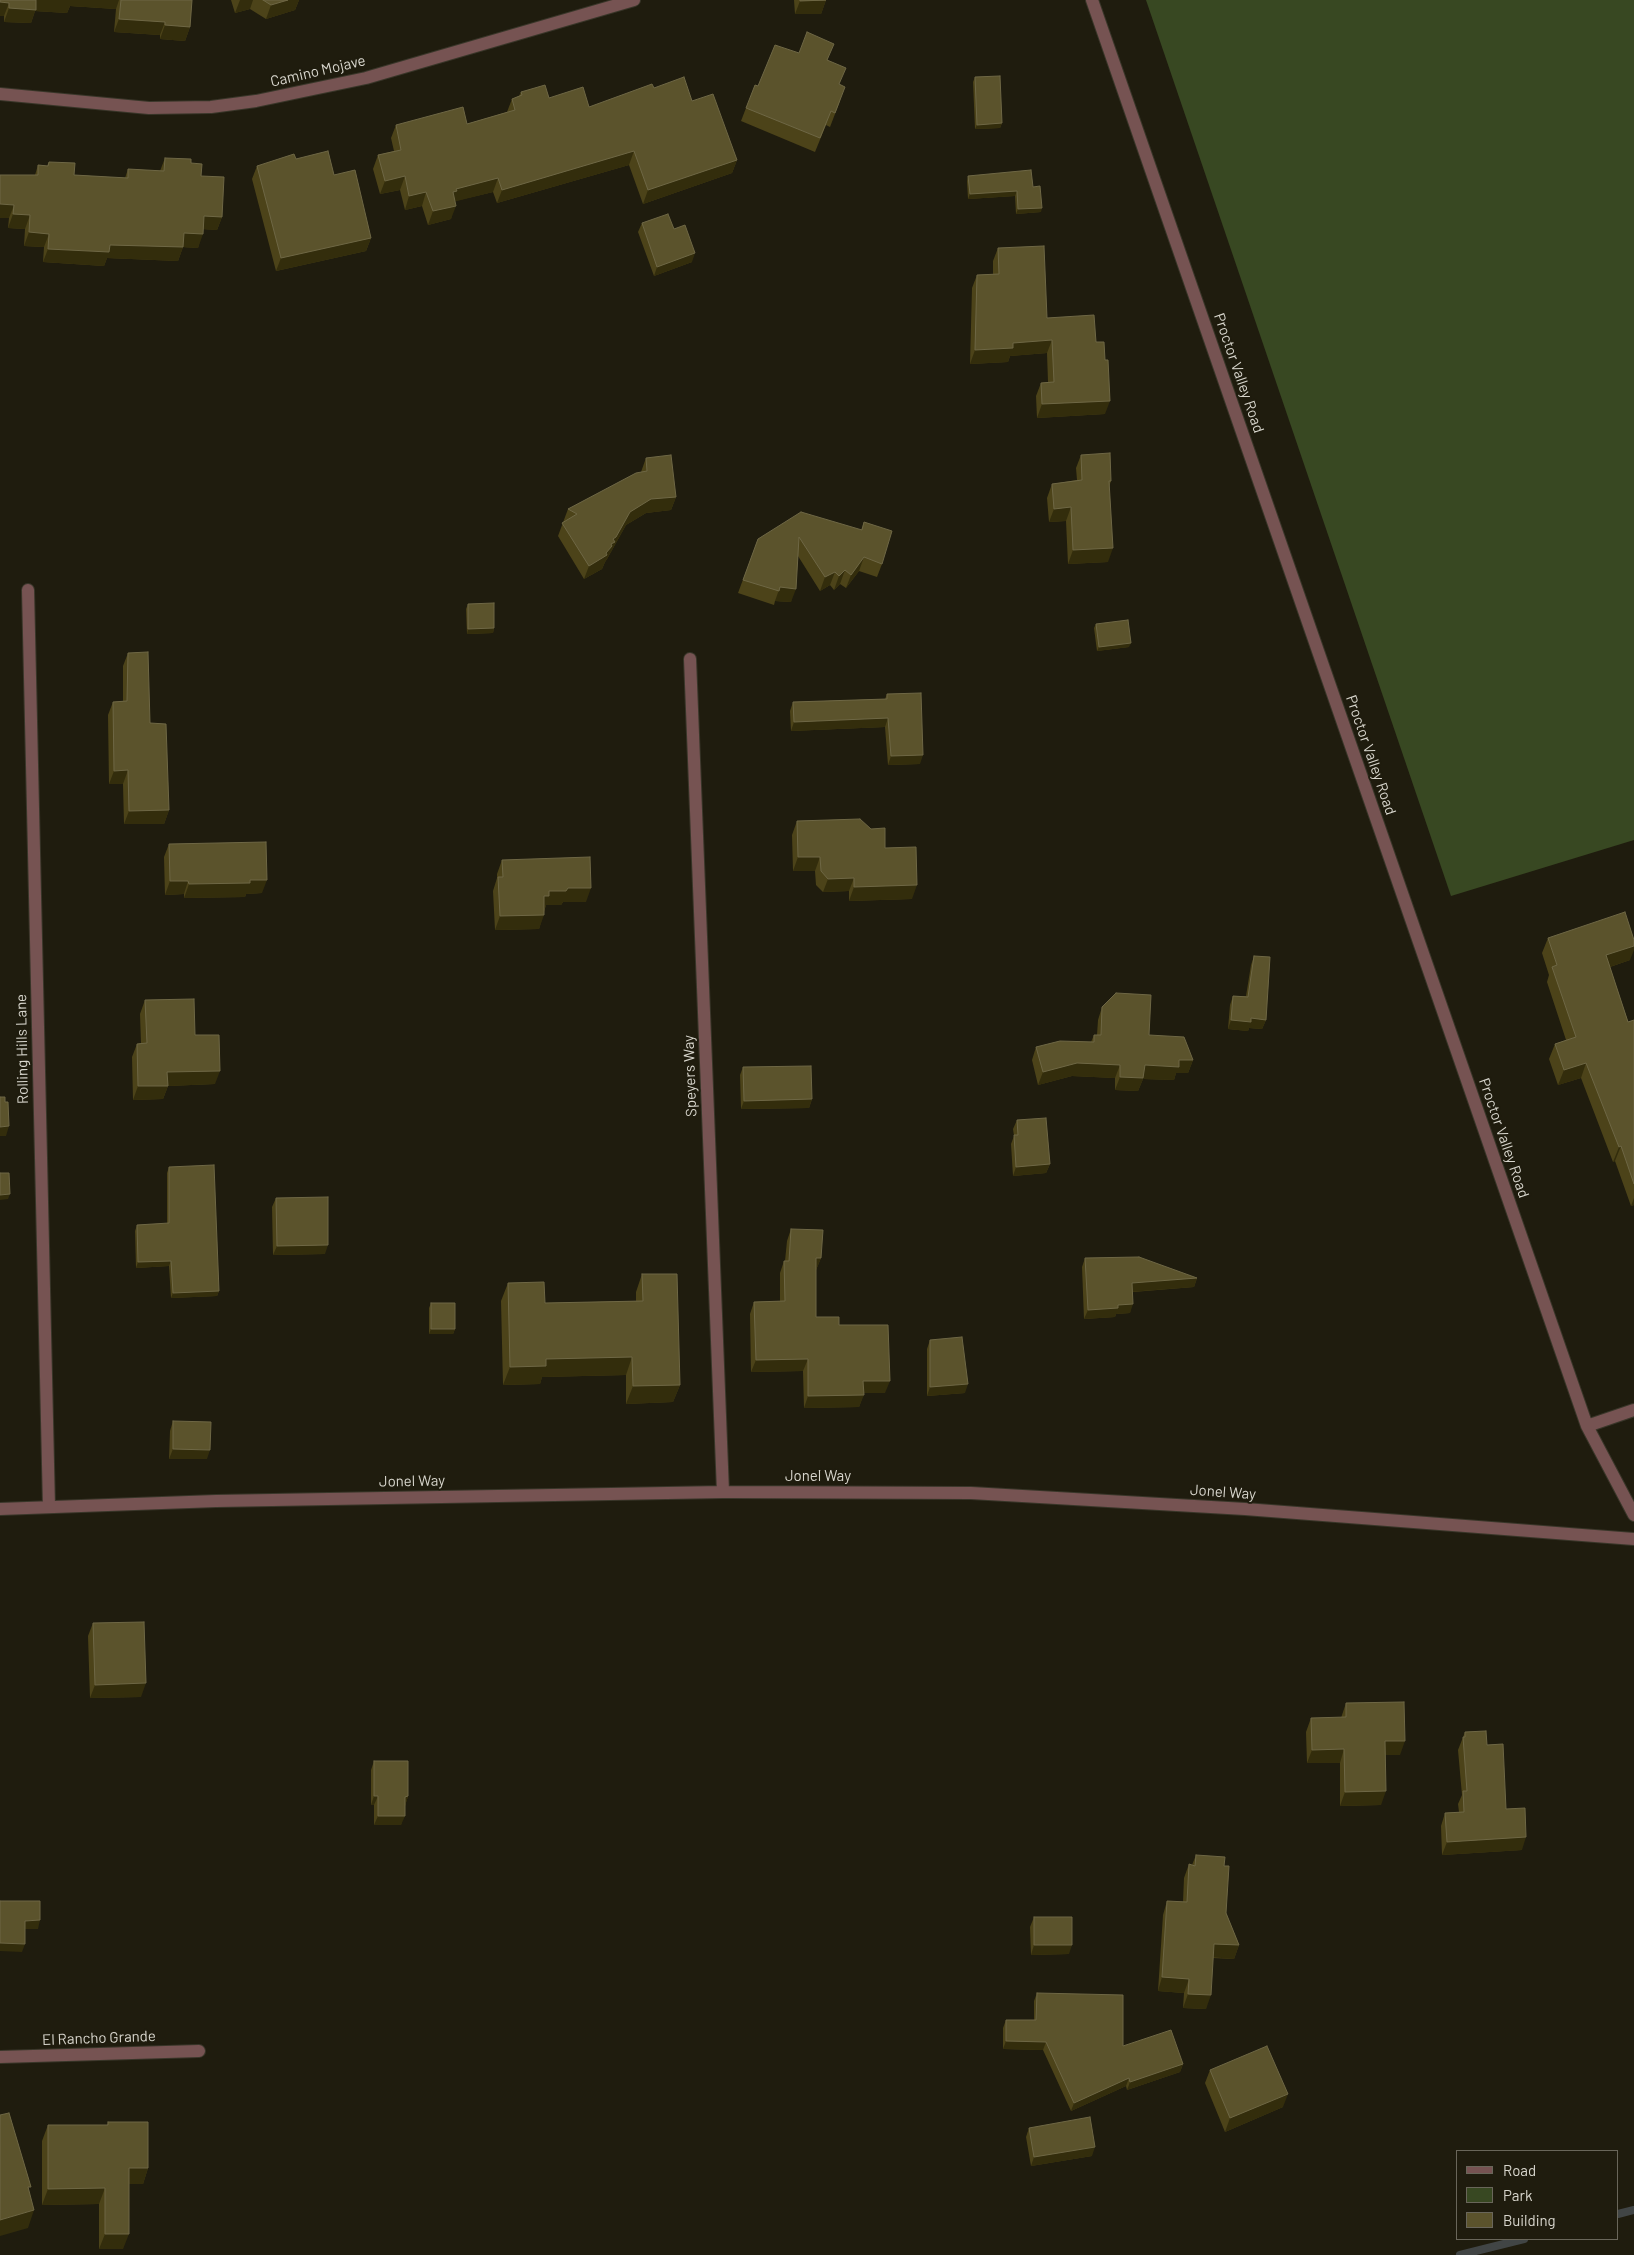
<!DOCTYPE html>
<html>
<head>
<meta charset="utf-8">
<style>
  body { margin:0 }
  #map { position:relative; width:1634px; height:2255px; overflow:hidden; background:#1f1c0e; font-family:Barlow,sans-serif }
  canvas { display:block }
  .legend { position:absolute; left:1456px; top:2150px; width:162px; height:90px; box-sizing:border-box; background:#1f1c0e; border:1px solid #69665a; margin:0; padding:6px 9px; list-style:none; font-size:15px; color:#d8d6cd }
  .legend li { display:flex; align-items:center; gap:10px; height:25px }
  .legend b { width:25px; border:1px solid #69665a }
</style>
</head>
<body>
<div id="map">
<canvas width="1634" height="2255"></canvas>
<ul class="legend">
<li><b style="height:6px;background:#765352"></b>Road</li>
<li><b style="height:14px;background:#384822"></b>Park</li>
<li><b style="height:14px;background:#5b532c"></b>Building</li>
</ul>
</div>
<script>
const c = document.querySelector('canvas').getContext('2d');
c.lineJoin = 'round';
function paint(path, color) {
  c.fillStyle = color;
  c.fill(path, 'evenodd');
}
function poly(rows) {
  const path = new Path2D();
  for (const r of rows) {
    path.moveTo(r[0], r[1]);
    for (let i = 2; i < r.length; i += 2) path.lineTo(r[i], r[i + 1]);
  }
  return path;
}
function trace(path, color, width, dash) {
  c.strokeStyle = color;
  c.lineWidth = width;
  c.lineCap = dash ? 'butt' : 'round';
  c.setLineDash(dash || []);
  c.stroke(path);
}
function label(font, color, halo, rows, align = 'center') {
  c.font = font + ' Barlow,sans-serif';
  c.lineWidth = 4;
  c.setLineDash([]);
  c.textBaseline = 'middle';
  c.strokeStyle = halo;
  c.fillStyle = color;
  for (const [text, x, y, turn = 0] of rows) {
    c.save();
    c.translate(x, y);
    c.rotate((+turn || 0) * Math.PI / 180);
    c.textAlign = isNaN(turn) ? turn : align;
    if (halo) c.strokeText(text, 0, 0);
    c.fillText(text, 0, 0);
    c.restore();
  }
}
paint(poly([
  [1146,0,1634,0,1634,840,1451,896]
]), '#384822');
trace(poly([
  [1618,2214,1634,2210],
  [1460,2255,1524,2239]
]), '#414545', 8);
const minor = poly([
  [1092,0,1587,1426,1634,1515],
  [0,94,149,108,211,107,256,101,366,78,634,0],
  [28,590,49,1507],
  [690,659,723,1492],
  [1587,1426,1634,1410],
  [0,1509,216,1501,723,1492,971,1493,1245,1509,1634,1539],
  [0,2057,199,2051]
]);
trace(minor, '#393629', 14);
trace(minor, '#765352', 12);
paint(poly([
  [0,0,192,0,190,27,185,41,160,39,160,35,114,32,116,9,70,6,67,13,35,11,31,23,4,22,4,16],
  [231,0,299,0,295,10,266,19,250,9,235,13],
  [794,0,826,0,821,14,795,14],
  [799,53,828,60,839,85,840,101,830,127,826,125,815,152,741,121,746,108,758,86],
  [975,77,1002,123,1000,128,975,129,973,82],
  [654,88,692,101,737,160,732,173,643,204,629,165,497,203,493,192,455,201,451,219,428,225,422,206,405,210,400,190,380,194,373,169,378,155,394,151,391,138,396,125,467,124,507,112,512,99,519,96,521,92,549,98,589,107],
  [165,158,191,163,201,176,222,217,217,230,203,229,198,248,183,247,178,261,107,258,104,266,43,262,44,247,24,246,25,229,8,228,9,218,0,218,35,175,38,165,47,166,49,162,74,175,125,178,128,169,160,171],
  [296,159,334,175,371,238,366,251,276,271,252,179,257,166],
  [968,176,1033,187,1041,212,1016,214,1015,196,968,199,967,181],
  [642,223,674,229,692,262,654,276,638,232],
  [998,248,1047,318,1096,342,1105,414,1037,418,1036,396,1041,383,1048,382,1047,353,1010,356,1008,362,970,364,972,288,977,275,993,274,993,261],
  [1081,455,1111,481,1109,487,1108,562,1068,564,1066,521,1049,522,1047,498,1052,484,1077,480,1076,468],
  [646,458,676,497,671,510,646,513,626,525,607,559,605,562,602,569,584,579,558,536,568,509,641,472],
  [864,522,882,564,877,577,859,571,846,588,840,584,834,590,830,585,820,591,798,556,791,602,775,601,774,605,738,593,758,539,861,530],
  [468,604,494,628,493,633,467,634,466,609],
  [1096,624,1129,647,1097,651,1094,628],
  [128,653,150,723,169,810,164,824,124,824,123,784,109,784,108,715,113,702,123,701,123,666],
  [887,694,920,764,888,765,885,727,791,731,790,711,793,702,885,699],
  [797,821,885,848,912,899,849,901,849,891,823,892,816,885,815,871,793,871,792,835],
  [169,844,262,893,246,894,245,897,184,898,184,894,165,895,164,857],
  [502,860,586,902,563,902,561,905,546,905,539,929,495,930,493,891,497,878,497,874],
  [1548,938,1630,960,1610,967,1628,1022,1634,1020,1634,1205,1631,1206,1615,1161,1613,1162,1581,1078,1558,1085,1549,1059,1555,1044,1566,1040,1547,982,1549,975,1542,953],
  [1254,956,1266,1020,1262,1029,1249,1028,1248,1031,1228,1029,1230,1005,1233,996,1246,996,1251,965],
  [145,1000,195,1035,215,1084,168,1086,163,1099,133,1100,132,1057,137,1044,141,1043,140,1014],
  [1102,1007,1149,1035,1193,1060,1188,1073,1176,1073,1174,1080,1143,1079,1138,1091,1115,1090,1115,1078,1072,1076,1038,1085,1032,1060,1036,1047,1091,1042,1094,1035,1097,1035,1098,1020],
  [743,1067,812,1099,809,1108,741,1109,740,1075],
  [1017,1120,1050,1164,1046,1173,1013,1176,1011,1144,1014,1136,1013,1129],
  [169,1167,219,1291,217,1296,171,1298,169,1266,136,1268,135,1231,137,1225,167,1224,167,1173],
  [276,1198,325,1254,273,1255,272,1207],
  [791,1229,821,1258,816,1270,816,1317,839,1325,885,1393,864,1393,859,1407,804,1408,803,1371,751,1372,750,1314,754,1302,780,1301,780,1273,784,1261,785,1261,787,1241],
  [1085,1258,1197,1278,1194,1287,1133,1292,1130,1313,1116,1314,1115,1317,1084,1319,1082,1267],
  [642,1274,680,1385,673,1402,626,1404,626,1375,542,1377,540,1384,503,1385,501,1301,508,1283,545,1303,636,1301,636,1292],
  [431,1303,455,1329,453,1334,429,1334,429,1308],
  [930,1340,965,1393,927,1396,927,1349],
  [173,1421,207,1459,169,1459,170,1431],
  [93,1623,141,1697,90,1698,88,1636],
  [1346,1703,1400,1755,1385,1755,1381,1805,1340,1806,1340,1763,1307,1763,1306,1732,1311,1718,1341,1718],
  [1465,1732,1487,1745,1506,1809,1522,1850,1442,1855,1441,1826,1445,1813,1459,1812,1458,1804,1462,1795,1458,1750],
  [374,1761,408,1796,405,1806,401,1825,374,1825,374,1805,371,1805,371,1770],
  [1196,1855,1224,1866,1226,1913,1239,1945,1234,1959,1213,1958,1206,2009,1183,2008,1184,1993,1158,1991,1163,1915,1167,1901,1183,1902,1184,1878,1189,1864,1192,1865],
  [1034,1917,1069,1954,1031,1955,1030,1927],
  [1037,1993,1123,2046,1183,2064,1180,2072,1127,2090,1126,2086,1071,2111,1043,2050,1003,2049,1003,2028,1006,2020,1034,2020,1034,2001],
  [1210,2070,1283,2107,1225,2132,1205,2083],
  [108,2122,148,2168,143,2184,129,2184,123,2249,99,2249,99,2204,42,2205,42,2141,48,2125,107,2125],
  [1029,2128,1092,2156,1031,2166,1026,2137]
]), '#4c4319');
paint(poly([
  [35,0,119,0,116,9,70,6,67,13,35,11,31,23,4,22,9,8],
  [240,0,253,0,250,9,235,13],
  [288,0,299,0,295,10,266,19,271,5],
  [826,0,821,14,795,14,800,1],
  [0,2,9,3,4,16,0,16],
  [119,19,165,22,160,35,114,32],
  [165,25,190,27,185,41,160,39],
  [1002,123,1000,128,975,129,977,125],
  [634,151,629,165,497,203,502,190],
  [737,160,732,173,643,204,648,190],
  [405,176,400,190,380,194,385,181],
  [498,178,493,192,453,202,453,192,456,189],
  [1017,191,1015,196,968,199,970,194],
  [426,192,422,206,405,210,409,196],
  [0,204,14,205,9,218,0,218],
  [456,206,451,219,428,225,433,211],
  [1042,208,1041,212,1016,214,1018,209],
  [13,214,30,215,25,229,8,228],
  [204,216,222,217,217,230,199,229],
  [29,232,49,234,44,247,24,246],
  [184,233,203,234,198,248,179,247],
  [371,238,366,251,276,271,281,258],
  [110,245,183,247,178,261,107,258,104,266,43,262,48,249],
  [695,253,692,262,654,276,657,267],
  [1052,340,1047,353,1010,356,1008,362,970,364,975,350,1013,343],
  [1110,401,1105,414,1037,418,1042,404],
  [676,497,671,510,646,513,626,525,607,559,605,562,602,569,584,579,589,566,606,553,613,539,630,512,651,499],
  [1071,507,1066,521,1049,522,1054,509],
  [1113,548,1108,562,1068,564,1073,550],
  [864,557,859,571,846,588,851,575],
  [845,570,840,584,834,590,839,576],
  [835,572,830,585,820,591,825,577],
  [780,587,796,589,791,602,775,601],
  [494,628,493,633,467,634,468,629],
  [1131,643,1129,647,1097,651,1099,647],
  [888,718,885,727,791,731,794,722],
  [923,755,920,764,888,765,891,756],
  [128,770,123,784,109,784,114,771],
  [169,810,164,824,124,824,129,811],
  [798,857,820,857,815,871,793,871],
  [854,878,849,891,823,892,828,879],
  [250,880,267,880,262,893,246,894,245,897,184,898,189,884],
  [170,881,188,881,184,894,165,895],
  [917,885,912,899,849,901,854,887],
  [568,888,591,888,586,902,563,902,561,905,546,905,544,910,544,896,549,891],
  [544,915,539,929,495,930,500,916],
  [1634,946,1634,950,1630,960,1601,970,1606,955],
  [1251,1018,1266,1020,1262,1029,1249,1028,1248,1031,1228,1029,1231,1020],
  [1179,1060,1193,1060,1188,1073,1176,1073,1174,1080,1143,1079,1138,1091,1115,1090,1120,1077,1145,1065],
  [1077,1063,1120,1065,1115,1078,1072,1076,1038,1085,1043,1072],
  [1586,1063,1581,1078,1558,1085,1564,1070],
  [220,1071,215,1084,168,1086,163,1099,133,1100,138,1086,167,1072],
  [812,1099,809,1108,741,1109,744,1101],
  [9,1126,6,1136,0,1136,0,1127],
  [1621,1146,1615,1161,1613,1162,1619,1147],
  [1050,1164,1046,1173,1013,1176,1016,1167],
  [10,1194,8,1199,0,1200,0,1195],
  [1634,1198,1634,1205,1631,1206],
  [328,1245,325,1254,273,1255,277,1246],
  [816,1258,821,1258,816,1270],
  [171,1261,169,1266,136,1268,138,1262],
  [1197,1278,1194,1287,1129,1292,1132,1283],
  [219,1291,217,1296,171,1298,173,1293],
  [1133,1304,1130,1313,1116,1314,1115,1317,1084,1319,1088,1310,1118,1305],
  [431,1329,455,1329,453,1334,429,1334],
  [632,1357,626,1375,542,1377,540,1384,503,1385,510,1367,546,1359],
  [808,1359,803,1371,751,1372,756,1360],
  [863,1381,890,1381,885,1393,859,1393],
  [968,1384,965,1393,927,1396,930,1387],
  [680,1385,673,1402,626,1404,633,1386],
  [864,1395,859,1407,804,1408,808,1396],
  [173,1449,210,1450,207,1459,169,1459],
  [146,1683,141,1697,90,1698,95,1685],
  [1385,1741,1405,1741,1400,1755,1380,1755],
  [1344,1749,1340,1763,1307,1763,1312,1750],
  [1386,1791,1381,1805,1340,1806,1345,1792],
  [374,1796,378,1796,374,1805,371,1805],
  [408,1796,405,1806,401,1806,405,1797],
  [378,1816,405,1816,401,1825,374,1825],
  [1526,1837,1522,1850,1442,1855,1447,1842],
  [40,1920,38,1929,22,1929,25,1921],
  [0,1943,25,1944,22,1952,0,1951],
  [1214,1944,1239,1945,1234,1959,1209,1957],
  [1034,1945,1072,1945,1069,1954,1031,1955],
  [1162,1977,1189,1979,1184,1993,1158,1991],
  [1188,1994,1211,1995,1206,2009,1183,2008],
  [1006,2041,1046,2042,1043,2050,1003,2049],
  [1183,2064,1180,2072,1127,2090,1130,2082],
  [1129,2078,1126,2086,1071,2111,1074,2103],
  [1288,2094,1283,2107,1225,2132,1230,2118],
  [1095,2147,1092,2156,1031,2166,1034,2157],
  [129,2168,148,2168,143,2184,123,2184],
  [105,2188,99,2204,42,2205,48,2189],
  [34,2210,28,2228,0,2236,0,2220],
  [105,2234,129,2234,123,2249,99,2249]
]), '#332d0c');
const building = poly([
  [0,0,36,0,36,10,9,8,9,3,0,2,0,0],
  [121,0,192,0,190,27,165,25,165,22,119,19,121,0],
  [263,0,288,0,271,5,263,0],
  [800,0,826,0,800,1,800,0],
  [807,32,834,44,827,60,846,68,839,84,845,87,835,113,831,111,820,138,746,108,755,85,758,86,775,45,799,53,807,32],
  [1000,76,1002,123,977,125,975,77,1000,76],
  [684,77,692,101,713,94,737,160,648,190,634,151,502,190,498,178,456,189,457,191,453,192,456,206,433,211,426,192,409,196,405,176,385,181,378,155,401,150,396,125,463,107,467,124,515,110,512,99,522,95,521,92,545,85,549,98,583,87,589,107,652,84,654,88,684,77],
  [328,151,334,175,355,170,371,238,281,258,257,166,294,154,296,159,328,151],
  [165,158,191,159,191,163,202,164,201,176,224,177,222,217,204,216,203,234,184,233,183,247,110,245,109,252,48,249,49,234,29,232,30,215,13,214,14,205,0,204,0,175,38,175,38,165,48,166,49,162,75,163,74,175,128,178,128,169,164,171,165,158],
  [1031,170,1033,187,1040,186,1042,208,1018,209,1017,191,970,194,968,176,1031,170],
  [668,214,674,229,685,225,695,253,657,267,642,223,668,214],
  [1044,246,1047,318,1094,315,1096,342,1104,342,1105,360,1108,360,1110,401,1042,404,1041,383,1054,382,1052,340,1013,343,1013,348,975,350,977,275,999,274,998,248,1044,246],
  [1110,453,1111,481,1109,481,1113,548,1073,550,1071,507,1054,509,1052,484,1082,480,1081,455,1110,453],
  [671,455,676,497,651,499,630,512,616,537,613,539,615,542,611,544,612,546,606,553,607,555,589,566,562,523,577,514,568,509,636,473,647,471,646,458,671,455],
  [801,512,862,530,864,522,892,531,882,564,864,557,851,575,845,570,839,576,835,572,825,577,799,537,796,589,780,587,779,591,743,580,758,539,801,512],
  [494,603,494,628,468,629,468,604,494,603],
  [1128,620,1131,643,1099,647,1096,624,1128,620],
  [148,652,150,723,166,724,169,810,129,811,128,770,114,771,113,702,127,701,128,653,148,652],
  [921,693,923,755,891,756,888,718,794,722,793,702,887,699,887,694,921,693],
  [860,819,871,829,885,828,885,848,916,847,917,885,854,887,854,878,828,879,821,871,820,857,798,857,797,821,860,819],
  [266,842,267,880,250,880,250,883,189,884,188,881,170,881,169,844,266,842],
  [590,857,591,888,568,888,566,891,549,891,549,896,544,896,544,915,500,916,498,877,503,877,502,860,590,857],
  [1625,912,1634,940,1634,946,1606,955,1628,1022,1634,1020,1634,1184,1621,1146,1619,1147,1586,1063,1564,1070,1555,1044,1576,1037,1552,967,1557,965,1548,938,1625,912],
  [1254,956,1270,957,1266,1020,1251,1018,1251,1022,1231,1020,1233,996,1248,997,1254,956],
  [1116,993,1151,995,1149,1035,1184,1037,1193,1060,1179,1060,1179,1067,1145,1065,1143,1078,1120,1077,1120,1065,1077,1063,1043,1072,1036,1047,1060,1041,1094,1042,1094,1035,1101,1035,1102,1007,1116,993],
  [194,999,195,1035,219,1035,220,1071,167,1072,168,1086,138,1086,137,1044,147,1043,145,1000,194,999],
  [811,1066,812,1099,744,1101,743,1067,811,1066],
  [0,1097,5,1097,5,1102,8,1102,9,1126,0,1127,0,1097],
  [1046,1118,1050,1164,1016,1167,1014,1135,1018,1135,1017,1120,1046,1118],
  [214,1165,219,1291,173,1293,171,1261,138,1262,137,1225,169,1223,169,1167,214,1165],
  [0,1173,9,1173,10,1194,0,1195,0,1173],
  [328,1197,328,1245,277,1246,276,1198,328,1197],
  [791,1229,823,1230,821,1258,816,1258,816,1317,839,1317,839,1325,888,1325,890,1381,863,1381,864,1395,808,1396,808,1359,756,1360,754,1302,785,1301,784,1261,789,1261,791,1229],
  [1139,1257,1197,1278,1132,1283,1133,1304,1118,1305,1118,1308,1088,1310,1085,1258,1139,1257],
  [642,1274,677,1274,680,1385,633,1386,632,1357,546,1359,546,1366,510,1367,508,1283,544,1282,545,1303,643,1301,642,1274],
  [431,1303,455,1303,455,1329,431,1329,431,1303],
  [962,1337,968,1384,930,1387,930,1340,962,1337],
  [173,1421,211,1422,210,1450,173,1449,173,1421],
  [144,1622,146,1683,95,1685,93,1623,144,1622],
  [1404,1702,1405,1741,1385,1741,1386,1791,1345,1792,1344,1749,1312,1750,1311,1718,1346,1717,1346,1703,1404,1702],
  [1486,1731,1487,1745,1503,1744,1506,1809,1525,1808,1526,1837,1447,1842,1445,1813,1464,1812,1463,1791,1467,1791,1463,1737,1465,1737,1465,1732,1486,1731],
  [374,1761,408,1761,408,1796,405,1797,405,1816,378,1816,378,1796,374,1796,374,1761],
  [1196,1855,1225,1857,1224,1866,1229,1866,1226,1913,1239,1945,1214,1944,1211,1995,1188,1994,1189,1979,1162,1977,1167,1901,1187,1902,1189,1864,1195,1866,1196,1855],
  [0,1901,40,1901,40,1920,25,1921,25,1944,0,1943,0,1901],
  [1034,1917,1072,1917,1072,1945,1034,1945,1034,1917],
  [1037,1993,1123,1995,1123,2046,1171,2030,1183,2064,1130,2082,1129,2078,1074,2103,1046,2042,1006,2041,1006,2020,1036,2020,1037,1993],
  [1267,2046,1288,2094,1230,2118,1210,2070,1267,2046],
  [9,2113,31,2187,28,2187,34,2210,0,2220,0,2115,9,2113],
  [1090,2117,1095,2147,1034,2157,1029,2128,1090,2117],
  [108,2122,148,2122,148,2168,129,2168,129,2234,105,2234,105,2188,48,2189,48,2125,108,2125,108,2122]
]);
paint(building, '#5b532c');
trace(building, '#6e6745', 1);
label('15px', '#d8d6cd', '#1f1c0e', [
  ["Camino Mojave",318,71,-13],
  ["Proctor Valley Road",1239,373,71],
  ["Proctor Valley Road",1371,755,71],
  ["Rolling Hills Lane",22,1049,-91],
  ["Speyers Way",690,1076,-92],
  ["Proctor Valley Road",1504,1138,71],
  ["Jonel Way",818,1476],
  ["Jonel Way",412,1481,-1],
  ["Jonel Way",1223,1492,4],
  ["El Rancho Grande",99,2038,-2]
]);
</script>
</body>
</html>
